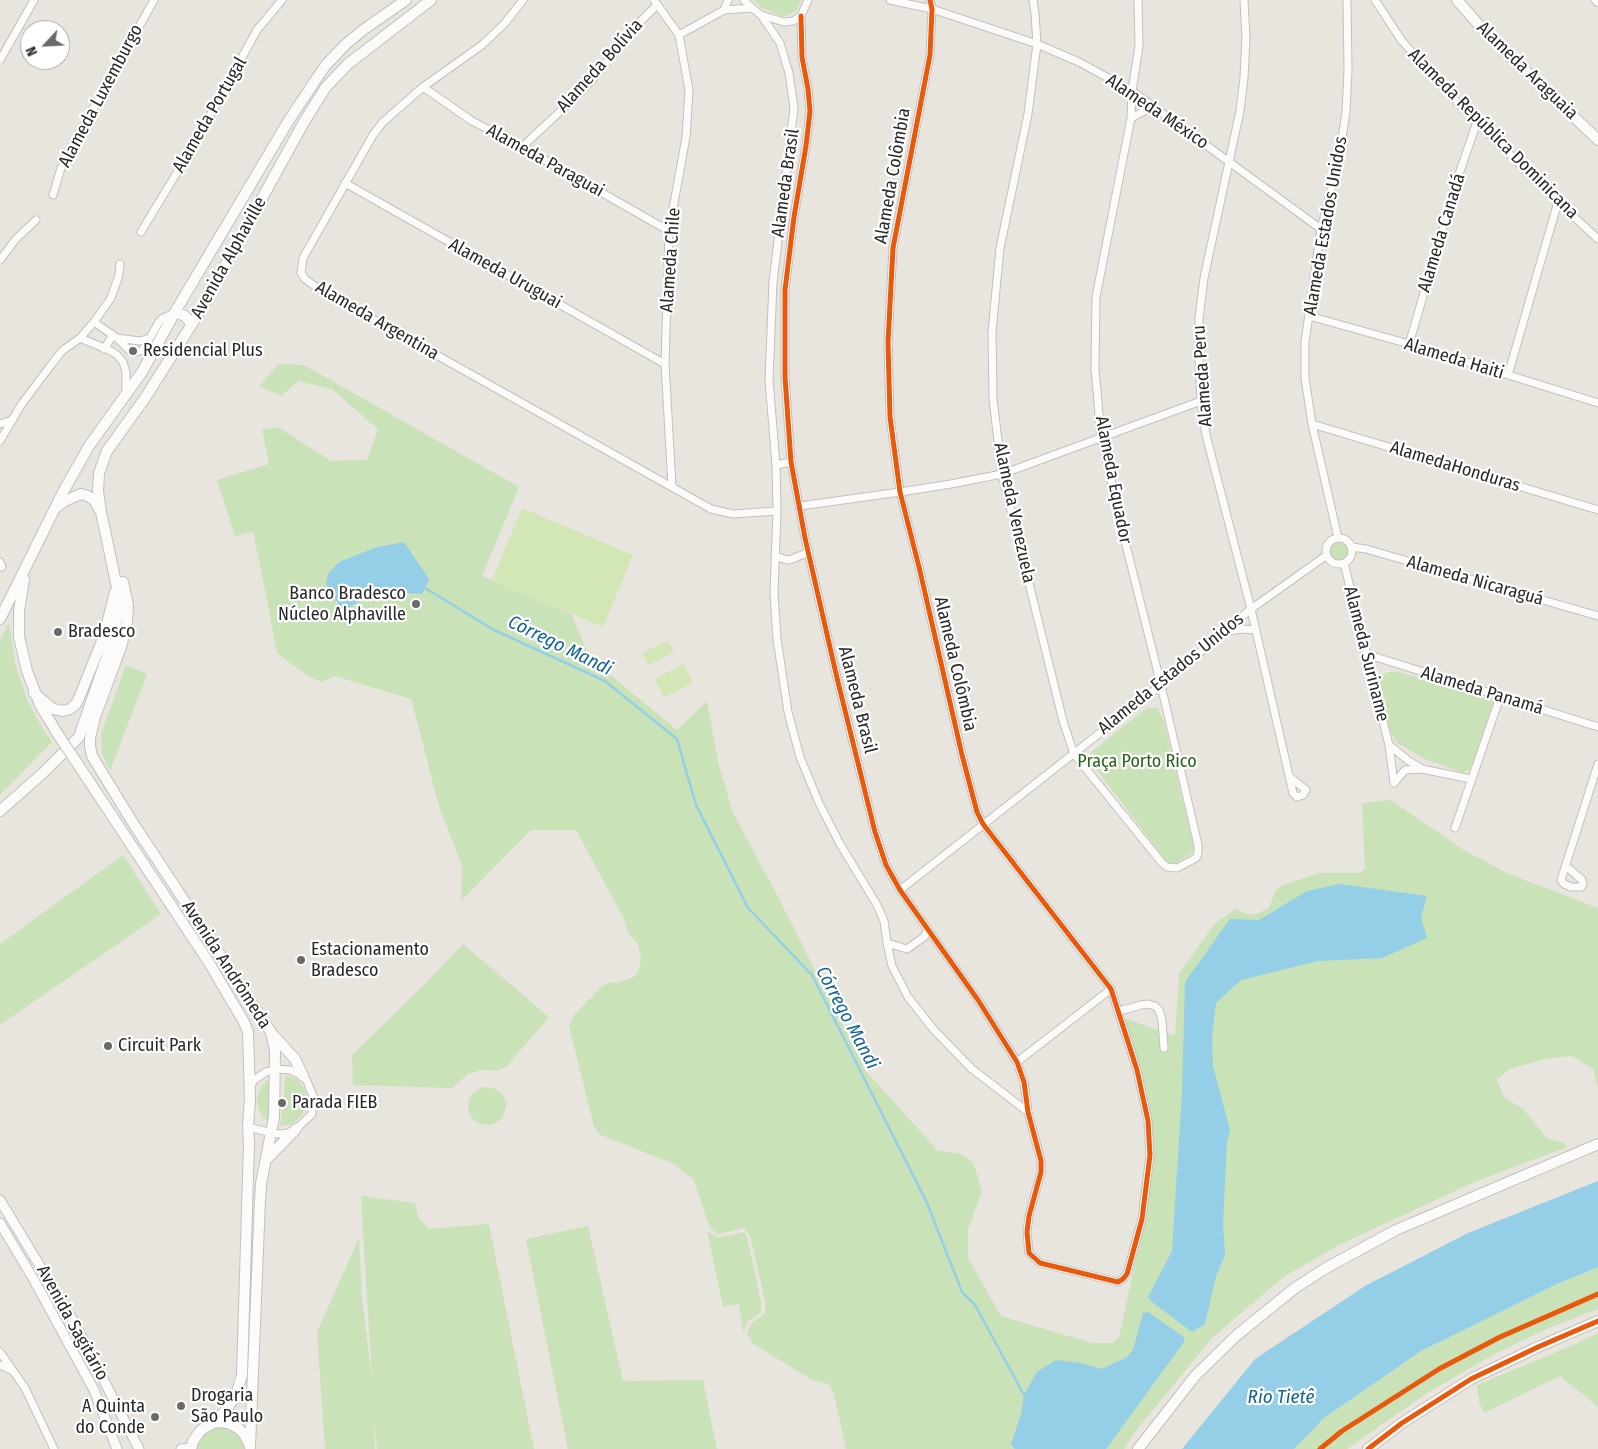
<!DOCTYPE html>
<html>
<head>
<meta charset="utf-8">
<style>
  body { margin:0 }
  #map { position:relative; width:1598px; height:1449px; overflow:hidden; background:#e8e4de; font-family:"Fira Sans Condensed",sans-serif }
  canvas { display:block }
  .north { position:absolute; left:20px; top:20px; width:50px; height:50px; box-sizing:border-box; background:#fff; border:1px solid #a9a9a9; border-radius:50%; rotate:245deg; font-size:14px; font-weight:700; line-height:20px; text-align:center; color:#292929 }
  .north::after { content:''; display:block; margin:auto; width:18px; height:22px; background:#6c6a68; clip-path:polygon(50% 0,100% 100%,50% 72%,0 100%) }
</style>
</head>
<body>
<div id="map">
<canvas width="1598" height="1449"></canvas>
<div class="north">N</div>
</div>
<script>
const c = document.querySelector('canvas').getContext('2d');
c.lineJoin = 'round';
function paint(path, color) {
  c.fillStyle = color;
  c.fill(path, 'evenodd');
}
function poly(rows) {
  const path = new Path2D();
  for (const r of rows) {
    if (r.length === 3) {
      path.moveTo(r[0] + r[2], r[1]);
      path.arc(r[0], r[1], r[2], 0, 2 * Math.PI);
      continue;
    }
    path.moveTo(r[0], r[1]);
    for (let i = 2; i < r.length; i += 2) path.lineTo(r[i], r[i + 1]);
  }
  return path;
}
function trace(path, color, width, dash) {
  c.strokeStyle = color;
  c.lineWidth = width;
  c.lineCap = dash ? 'butt' : 'round';
  c.setLineDash(dash || []);
  c.stroke(path);
}
function label(font, color, halo, rows, align = 'center') {
  c.font = font + ' "Fira Sans Condensed",sans-serif';
  c.lineWidth = 4.5;
  c.setLineDash([]);
  c.textBaseline = 'middle';
  c.strokeStyle = halo;
  c.fillStyle = color;
  for (const [text, x, y, turn = 0] of rows) {
    c.save();
    c.translate(x, y);
    c.rotate((+turn || 0) * Math.PI / 180);
    c.textAlign = isNaN(turn) ? turn : align;
    if (halo) c.strokeText(text, 0, 0);
    c.fillText(text, 0, 0);
    c.restore();
  }
}
paint(poly([
  [753,0,801,0,797,10,786,16,779,15,762,8],
  [279,364,304,365,519,487,482,576,571,614,590,658,677,730,707,701,718,762,733,813,774,889,866,1071,937,1150,961,1154,973,1162,982,1191,968,1230,968,1258,1001,1316,1092,1343,1113,1343,1119,1337,1147,1209,1153,1159,1153,1141,1150,1109,1142,1077,1124,1018,1175,1036,1179,974,1215,923,1236,909,1249,915,1258,913,1269,908,1275,892,1280,886,1320,873,1359,873,1365,869,1362,803,1391,800,1462,849,1509,874,1598,908,1598,1089,1593,1069,1572,1056,1545,1059,1510,1069,1497,1080,1504,1097,1524,1110,1548,1139,1565,1143,1567,1147,1472,1183,1337,1246,1282,1278,1213,1337,1134,1433,1124,1449,846,1449,834,1394,829,1384,812,1380,752,1343,747,1333,752,1323,765,1314,765,1301,750,1235,744,1228,718,1234,710,1228,694,1180,674,1164,601,1135,594,1127,569,1026,574,1015,601,987,609,982,618,983,635,976,640,967,641,957,638,944,628,933,625,921,576,830,531,830,461,901,462,866,439,806,411,699,335,676,321,682,306,675,277,653,265,589,253,532,235,536,217,480,269,464,262,430,278,427,331,461,367,460,378,429,332,389,298,381,281,396,259,386],
  [1339,551,9],
  [9,622,15,664,28,702,43,729,52,742,0,795,0,640],
  [126,665,147,674,110,771,102,754,101,734],
  [1387,672,1399,672,1494,701,1472,768,1463,773,1425,759,1397,743,1387,725,1380,692,1380,679],
  [1147,708,1157,708,1163,719,1194,848,1192,853,1174,864,1166,861,1093,765,1090,753],
  [123,855,161,914,0,1025,0,944],
  [463,944,549,1017,507,1066,497,1071,490,1070,481,1070,468,1074,452,1088,353,1085,352,1055,423,986],
  [285,1075,296,1079,301,1084,305,1090,308,1102,305,1111,296,1121,289,1125,280,1126,284,1102],
  [271,1078,269,1122,263,1117,259,1110,257,1101,258,1094,261,1087,266,1081],
  [487,1106,19],
  [361,1196,415,1203,418,1217,429,1229,489,1224,534,1449,377,1449,374,1420,375,1449,325,1449,317,1332,359,1238,362,1299,372,1380],
  [588,1226,623,1381,703,1380,717,1449,568,1449,526,1239],
  [707,1231,718,1238,743,1232,747,1237,761,1302,761,1312,748,1321,743,1332,739,1304,723,1307],
  [1598,1267,1598,1309,1549,1328,1496,1353,1427,1393,1347,1449,1294,1449,1324,1418,1421,1351,1555,1285],
  [1598,1333,1598,1407,1560,1376,1484,1413,1479,1402,1477,1385,1564,1349],
  [219,1426,227,1427,235,1431,241,1437,245,1449,194,1449,198,1438,211,1428]
]), '#c9e2b8');
paint(poly([
  [522,508,633,555,603,627,492,580],
  [668,641,674,652,648,665,642,653],
  [684,664,693,683,664,697,654,679]
]), '#d3e6b6');
paint(poly([
  [404,542,429,579,422,594,377,591,343,611,326,584,328,574,339,562,377,547],
  [1340,884,1427,896,1421,917,1427,938,1382,958,1318,961,1241,980,1216,1003,1212,1036,1213,1066,1230,1130,1227,1141,1223,1223,1225,1255,1216,1276,1205,1324,1192,1332,1152,1302,1148,1297,1172,1251,1182,1092,1185,982,1230,919,1259,920,1307,891],
  [1598,1181,1598,1267,1555,1285,1421,1351,1324,1418,1294,1449,1182,1449,1255,1359,1365,1286,1468,1233],
  [1148,1312,1184,1337,1184,1342,1106,1449,1015,1449,1011,1444,1021,1414,1024,1395,1037,1372,1056,1360,1081,1363,1102,1369,1127,1357,1133,1350,1143,1313]
]), '#94cfe7');
trace(poly([
  [425,588,494,630,605,681,677,739,696,805,748,908,812,975,927,1203,962,1292,975,1305,1024,1395]
]), '#94cfe7', 2.5);
const minor = poly([
  [523,0,505,23,482,45,423,87,383,122,373,135,303,258,301,273,305,279,319,289,711,509,733,514,777,511],
  [654,0,679,35,689,90,686,137,669,231,665,364,672,486],
  [744,0,752,8,761,15,784,22,793,21,801,16,808,0],
  [890,0,932,9,1037,44,1079,62,1132,91,1321,229],
  [1033,0,1035,14,1037,44,1028,114,1000,248,992,332,993,399,1002,474,1063,721,1074,754,1162,863,1167,867,1177,868,1196,858,1198,853,1198,845,1161,685,1126,545,1101,437,1095,369,1096,297,1131,118,1132,91,1139,46,1138,0],
  [1244,0,1246,38,1244,78,1240,111,1204,278,1199,318,1199,360,1201,401,1206,435,1251,609,1293,793,1297,797,1303,795,1306,790,1290,777],
  [1375,0,1402,41,1458,103,1558,202,1598,239],
  [724,10,728,0],
  [761,15,780,43,789,73,794,108,773,282,769,380,776,465,777,511,774,593,777,639,788,712,800,757,819,803,840,844,877,905,884,921,887,943,892,966,908,997,934,1030,972,1069,1028,1112],
  [801,16,802,57,808,89,810,111,806,146,794,217,785,290,785,377,791,462,805,538,837,678,875,832,886,865,900,890,978,1000,1017,1062,1024,1082,1028,1112,1041,1161,1041,1172,1029,1216,1027,1232,1029,1253,1040,1263,1118,1282,1123,1279,1127,1274,1142,1219,1150,1155,1148,1121,1137,1070,1111,989,983,824,977,812,962,755,920,571,900,492,890,417,888,342,893,248,930,55,932,9,930,0],
  [679,35,724,10,752,8],
  [0,60,34,0],
  [423,87,472,121,522,147,669,231],
  [1131,118,1152,107],
  [522,147,580,93,599,72,634,28,657,5],
  [345,183,665,364],
  [53,195,61,168,67,155,154,0],
  [141,232,196,141,257,30,282,0],
  [0,260,16,239,36,220],
  [1309,316,1409,344,1598,403],
  [94,322,117,338,130,351],
  [80,338,109,350,117,355,123,362,126,372,126,394],
  [117,338,140,341,150,338],
  [1409,344,1458,177,1477,122],
  [104,349,113,335],
  [136,352,143,350,159,322,163,318,175,313],
  [1508,375,1558,202],
  [0,424,12,420],
  [1312,424,1598,510],
  [0,441,21,405,51,365,62,351,80,338,94,322,111,298,119,275,120,264],
  [776,465,791,462],
  [800,506,900,492,951,484,1002,474,1201,401],
  [1339,551,13],
  [1338,538,1312,424,1305,378,1305,342,1321,229,1339,158,1346,112,1348,70,1347,0],
  [1352,547,1366,549,1598,616],
  [775,556,787,560,792,559,809,552],
  [0,562,2,567],
  [1344,563,1389,745,1394,783],
  [1222,632,1242,629,1256,630],
  [1366,654,1598,727],
  [1389,745,1409,761,1422,769,1471,779],
  [1394,783,1405,770,1422,769],
  [1455,828,1500,697],
  [1566,866,1582,880,1583,884,1581,887,1571,887,1564,884,1561,880,1598,764],
  [900,890,1161,685,1251,609,1327,555],
  [887,943,907,949,924,937,928,929],
  [1119,1011,1141,1005,1148,1004,1155,1006,1159,1010,1162,1020,1164,1048],
  [1017,1062,1111,989],
  [248,1127,272,1133,280,1134,288,1133,296,1129,312,1114,312,1107,313,1096,307,1081,303,1076,290,1070,275,1069,266,1072,254,1080,251,1086],
  [0,1352,25,1388,54,1449],
  [0,1365,13,1371]
]);
const tertiary = poly([
  [0,1200,74,1322,139,1449],
  [0,1223,34,1280,94,1390,117,1449],
  [181,1449,191,1448]
]);
const secondary = poly([
  [1457,0,1485,32,1598,140],
  [1597,0,1598,1],
  [175,312,185,316,190,322,191,326],
  [57,507,65,501,81,494,88,496,95,501,99,509],
  [24,579,19,611,19,637,27,671,40,705,59,736],
  [123,582,128,605,127,622,121,647,95,717,90,738,90,746,92,756,133,823,271,1032,275,1051,274,1117,261,1184,260,1200,250,1447],
  [0,619,63,492,89,446,142,372,175,312,289,120,325,66,346,44,363,30,406,0],
  [34,693,53,709,63,711,70,709,76,704,79,698,104,636,115,592],
  [77,763,208,961,244,1022,248,1032,250,1098,248,1127,249,1144,242,1375,236,1395,226,1410,213,1423],
  [0,811,43,773,79,737,113,639,118,613,119,597,101,512,98,491,99,473,107,451,145,398,199,313,304,122,326,87,348,64,431,0],
  [273,1035,295,1059,303,1076],
  [266,1160,296,1129],
  [191,1449,193,1441,201,1430,213,1423,222,1422,230,1424,238,1428,244,1434,250,1446],
  [1138,1449,1195,1376,1237,1335,1295,1288,1326,1268,1396,1230,1598,1144],
  [1368,1449,1402,1423,1471,1379,1538,1347,1598,1321]
]);
trace(minor, '#c2c0c0', 9);
trace(tertiary, '#c2c0c0', 11);
trace(secondary, '#c2c0c0', 12);
trace(minor, '#fcfbfa', 7);
trace(tertiary, '#fcfbfa', 9);
trace(secondary, '#fcfbfa', 10);
const secondaryBridge = poly([
  [59,736,77,763]
]);
trace(secondaryBridge, '#c2c0c0', 12, []);
trace(secondaryBridge, '#fcfbfa', 10);
trace(poly([
  [801,16,802,57,808,89,810,111,806,146,794,217,785,290,785,377,791,462,805,538,837,678,875,832,886,865,900,890,978,1000,1017,1062,1024,1082,1028,1112,1041,1161,1041,1172,1029,1216,1027,1232,1029,1253,1040,1263,1118,1282,1123,1279,1127,1274,1142,1219,1150,1155,1148,1121,1137,1070,1111,989,983,824,977,812,962,755,920,571,900,492,890,417,888,342,893,248,930,55,932,9,930,0],
  [1320,1449,1342,1431,1439,1369,1500,1337,1598,1294],
  [1368,1449,1402,1423,1471,1379,1538,1347,1598,1321]
]), '#e8590c', 5);
for (const [x, y, r, color] of [
  [133,351,5,"#6c6a68"],
  [416,604,5,"#6c6a68"],
  [58,632,5,"#6c6a68"],
  [301,960,5,"#6c6a68"],
  [108,1046,5,"#6c6a68"],
  [282,1103,5,"#6c6a68"],
  [181,1406,5,"#6c6a68"],
  [155,1417,5,"#6c6a68"]
]) {
  const dot = new Path2D();
  dot.arc(x, y, r, 0, 2 * Math.PI);
  c.fillStyle = color;
  c.fill(dot);
  trace(dot, '#fff', 2);
}
label('18px', '#292929', '#fff', [
  ["Alameda Bolívia",600,66,-48],
  ["Alameda Araguaia",1527,71,44],
  ["Alameda Luxemburgo",101,96,-62],
  ["Alameda México",1157,112,34],
  ["Alameda Portugal",210,115,-60],
  ["Alameda República Dominicana",1493,134,45],
  ["Alameda Paraguai",545,161,29],
  ["Alameda Colômbia",893,176,-80],
  ["Alameda Brasil",786,183,-82],
  ["Alameda Estados Unidos",1326,226,-80],
  ["Alameda Canadá",1442,233,-73],
  ["Avenida Alphaville",229,258,-61],
  ["Alameda Chile",671,260,-86],
  ["Alameda Uruguai",505,274,29],
  ["Alameda Argentina",377,321,30],
  ["Alameda Haiti",1454,359,17],
  ["Alameda Peru",1203,376,-94],
  ["AlamedaHonduras",1455,467,17],
  ["Alameda Equador",1113,480,79],
  ["Alameda Venezuela",1014,513,78],
  ["Alameda Nicaraguá",1475,581,16],
  ["Alameda Suriname",1366,654,76],
  ["Alameda Colômbia",955,664,77],
  ["Alameda Estados Unidos",1171,674,-39],
  ["Alameda Panamá",1482,691,17],
  ["Alameda Brasil",857,700,76],
  ["Avenida Andrômeda",226,965,57],
  ["Avenida Sagitário",72,1323,61]
]);
label('18px', '#292929', '#fff', [
  ["Residencial Plus",143,351],
  ["Banco Bradesco",406,594,"right"],
  ["Núcleo Alphaville",406,615,"right"],
  ["Bradesco",68,632],
  ["Estacionamento",311,950],
  ["Bradesco",311,971],
  ["Circuit Park",118,1046],
  ["Parada FIEB",292,1103],
  ["Drogaria",191,1396],
  ["São Paulo",191,1417],
  ["A Quinta",145,1407,"right"],
  ["do Conde",145,1428,"right"]
], 'left');
label('18px', '#28641c', '#fff', [
  ["Praça Porto Rico",1137,762]
]);
label('italic 19px', '#116396', '#fff', [
  ["Córrego Mandi",560,646,26],
  ["Córrego Mandi",847,1018,62],
  ["Rio Tietê",1281,1398]
]);
</script>
</body>
</html>
